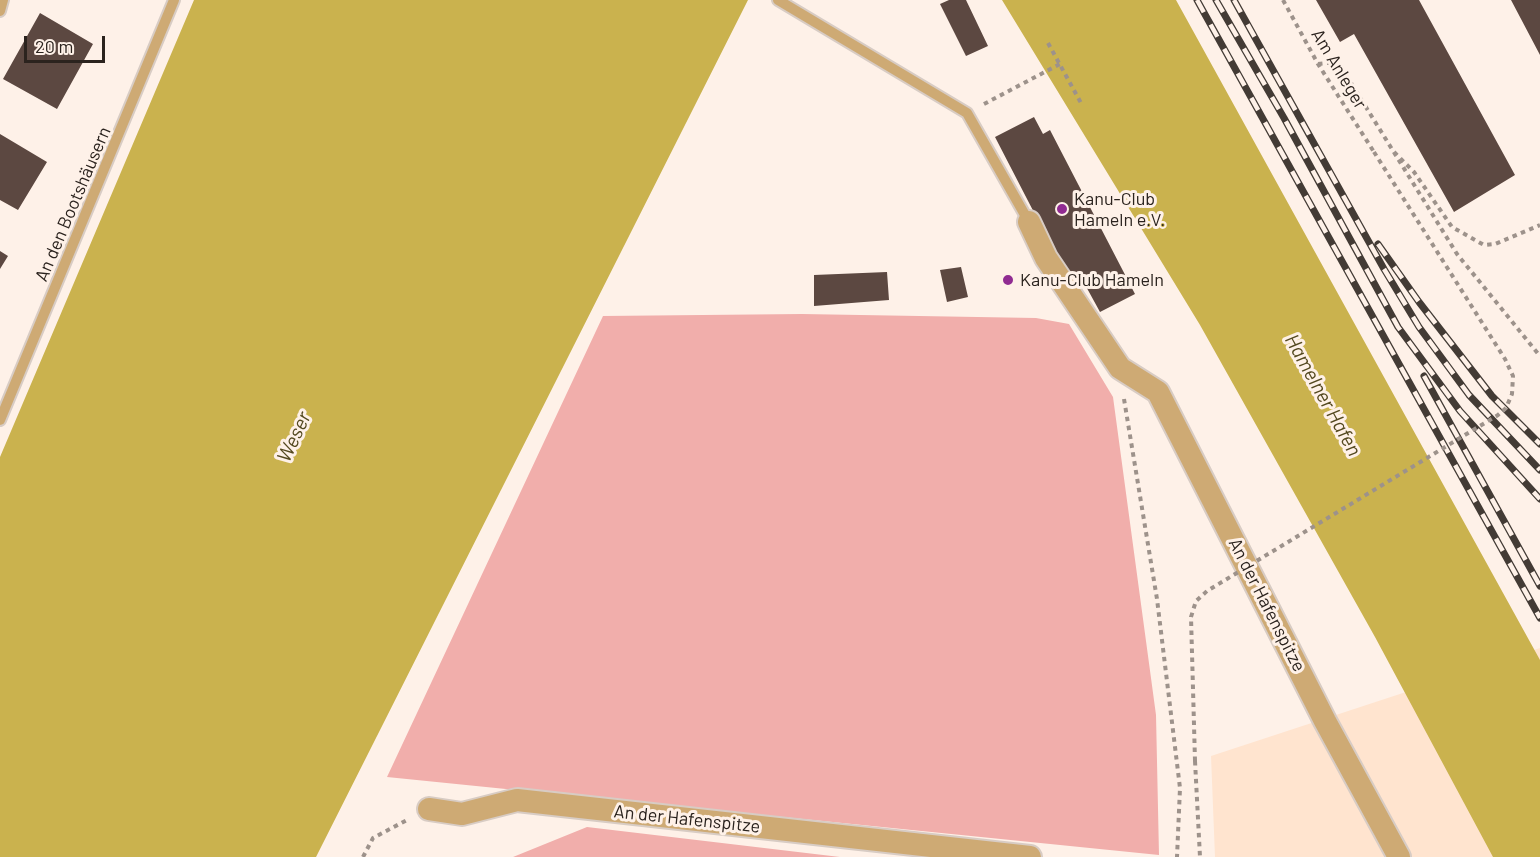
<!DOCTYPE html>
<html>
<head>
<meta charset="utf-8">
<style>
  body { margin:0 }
  #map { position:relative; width:1540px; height:857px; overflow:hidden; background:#fef1e8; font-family:Barlow,sans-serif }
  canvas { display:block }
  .scale { position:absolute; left:24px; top:36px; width:81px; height:27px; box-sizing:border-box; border:3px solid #2b231e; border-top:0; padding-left:8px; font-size:18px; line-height:21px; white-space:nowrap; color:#2b231e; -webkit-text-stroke:4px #fef1e8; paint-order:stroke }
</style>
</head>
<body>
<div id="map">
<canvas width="1540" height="857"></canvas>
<div class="scale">20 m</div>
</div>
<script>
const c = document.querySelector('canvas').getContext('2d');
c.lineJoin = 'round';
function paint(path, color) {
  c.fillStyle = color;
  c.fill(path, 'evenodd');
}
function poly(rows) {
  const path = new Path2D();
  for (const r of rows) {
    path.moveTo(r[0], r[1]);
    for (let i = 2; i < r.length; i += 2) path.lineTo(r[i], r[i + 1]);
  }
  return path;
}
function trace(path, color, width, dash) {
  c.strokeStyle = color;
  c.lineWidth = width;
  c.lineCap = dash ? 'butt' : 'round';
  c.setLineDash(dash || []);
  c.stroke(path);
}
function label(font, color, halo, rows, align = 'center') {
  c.font = font + ' Barlow,sans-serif';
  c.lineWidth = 6;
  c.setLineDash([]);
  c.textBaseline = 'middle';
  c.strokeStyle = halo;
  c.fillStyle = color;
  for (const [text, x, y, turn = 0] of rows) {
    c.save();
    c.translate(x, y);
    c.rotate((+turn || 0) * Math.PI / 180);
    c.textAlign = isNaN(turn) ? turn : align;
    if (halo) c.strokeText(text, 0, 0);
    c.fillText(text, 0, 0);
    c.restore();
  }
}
paint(poly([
  [1540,648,1540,857,1215,857,1211,756]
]), '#ffe4cf');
paint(poly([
  [802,314,1036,318,1069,324,1113,397,1156,715,1159,855,387,777,603,316],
  [587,827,840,857,513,857]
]), '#f1aeab');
paint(poly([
  [194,0,748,0,316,857,0,857,0,457],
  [1002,0,1176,0,1540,660,1540,857,1493,857,1375,637,1200,325]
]), '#cab24e');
paint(poly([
  [949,0,966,0,988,46,966,56,940,4],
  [1316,0,1419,0,1515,175,1454,212,1354,34,1340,42],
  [1511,0,1540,0,1540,55],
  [40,13,93,44,57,109,3,79],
  [1034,117,1043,134,1050,130,1135,294,1100,312,1083,281,1072,286,995,137],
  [0,134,47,162,18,210,0,200],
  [0,251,8,256,0,269],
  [961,267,968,297,947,302,940,270],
  [887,272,889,300,814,306,814,275]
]), '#5c4841');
const lane = poly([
  [778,0,967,113,1029,222],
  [0,11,3,0],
  [0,420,174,0]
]);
const street = poly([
  [1029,222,1046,258,1120,368,1158,392,1325,721,1399,857],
  [429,809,462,814,517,800,1030,857]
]);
trace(lane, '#d8ccc4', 14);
trace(street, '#d8ccc4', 26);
trace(poly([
  [1283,0,1318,64,1374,152],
  [1048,43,1081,103],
  [1318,64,1338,62,1457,254,1540,356],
  [984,104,1060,64],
  [1394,152,1414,172,1452,227,1484,245,1495,244,1540,225],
  [1124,399,1157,599,1180,788,1177,857],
  [1195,761,1200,857],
  [363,857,373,838,407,820]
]), '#9d928b', 4, [4.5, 4.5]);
trace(lane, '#ceaa74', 10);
trace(street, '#ceaa74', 22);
const rail = poly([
  [1197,0,1540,618],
  [1216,0,1284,118,1398,327,1460,411,1540,499],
  [1234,0,1384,269,1419,327,1469,395,1540,470],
  [1378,244,1419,302,1492,396,1540,444],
  [1424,376,1540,586]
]);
trace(rail, '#433b35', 7);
trace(rail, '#fef1e8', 4.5, [14]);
trace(poly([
  [1195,761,1191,617,1196,601,1207,591,1498,415,1506,408,1512,394,1513,376,1505,359,1374,152]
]), '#9d928b', 4, [4.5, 4.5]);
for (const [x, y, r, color] of [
  [1062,209,6,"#902b91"],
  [1008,280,6,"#902b91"]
]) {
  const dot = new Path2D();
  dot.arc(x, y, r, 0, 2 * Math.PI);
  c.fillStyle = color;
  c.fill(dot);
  trace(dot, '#fef1e8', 2);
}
label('18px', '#2b231e', '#fef1e8', [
  ["Am Anleger",1339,69,59],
  ["An den Bootshäusern",73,204,-67],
  ["An der Hafenspitze",1267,605,63],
  ["An der Hafenspitze",687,819,6]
]);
label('18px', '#2b231e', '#fef1e8', [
  ["Kanu-Club",1074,199],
  ["Hameln e.V.",1074,220],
  ["Kanu-Club Hameln",1020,280]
], 'left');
label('italic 20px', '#544920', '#fef1e8', [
  ["Hamelner Hafen",1323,395,61],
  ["Weser",294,437,-65]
]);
</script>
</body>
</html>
